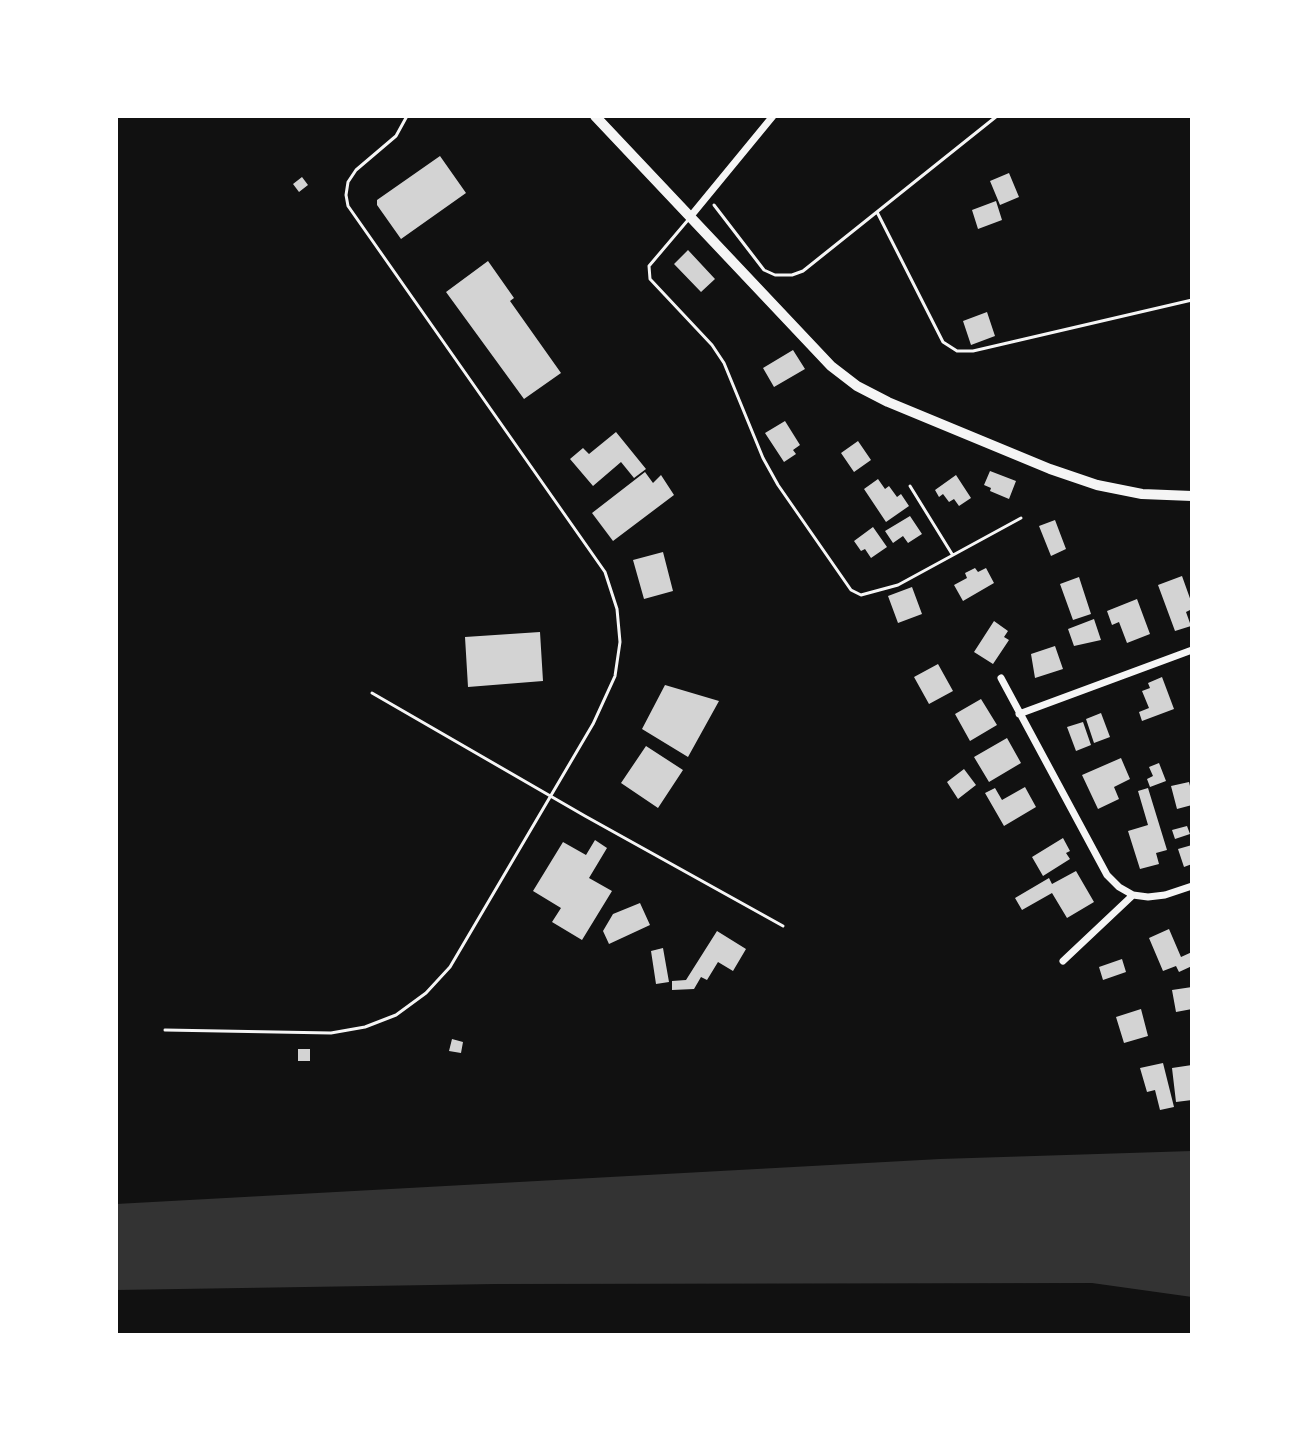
<!DOCTYPE html>
<html>
<head>
<meta charset="utf-8">
<style>
  body { margin:0 }
  #map { position:relative; width:1308px; height:1451px; overflow:hidden; background:#111; font-family:Ubuntu,sans-serif }
  canvas { display:block }
  .frame { position:absolute; inset:0; border:118px solid #fff; pointer-events:none }
</style>
</head>
<body>
<div id="map">
<canvas width="1308" height="1451"></canvas>
<div class="frame"></div>
</div>
<script>
const c = document.querySelector('canvas').getContext('2d');
c.lineJoin = 'round';
function paint(path, color) {
  c.fillStyle = color;
  c.fill(path, 'evenodd');
}
function poly(rows) {
  const path = new Path2D();
  for (const r of rows) {
    path.moveTo(r[0], r[1]);
    for (let i = 2; i < r.length; i += 2) path.lineTo(r[i], r[i + 1]);
  }
  return path;
}
function trace(path, color, width, dash) {
  c.strokeStyle = color;
  c.lineWidth = width;
  c.lineCap = dash ? 'butt' : 'round';
  c.setLineDash(dash || []);
  c.stroke(path);
}
paint(poly([
  [1192,1151,1192,1297,1092,1283,495,1284,116,1290,116,1204,940,1159]
]), '#333');
paint(poly([
  [440,156,466,193,401,239,377,205,377,200],
  [1009,173,1019,197,1000,205,990,181],
  [302,177,308,185,299,192,293,184],
  [996,201,1002,220,978,229,972,210],
  [688,250,715,279,701,292,674,264],
  [488,261,514,298,510,301,561,373,524,399,446,292],
  [987,312,995,336,971,345,963,321],
  [793,350,805,369,774,387,763,368],
  [785,421,800,445,793,450,796,454,784,462,765,433],
  [616,432,646,469,634,478,621,462,593,486,570,459,583,448,589,454],
  [858,441,871,460,854,472,841,453],
  [990,471,1016,481,1009,499,990,491,991,488,984,485],
  [645,472,653,483,661,475,674,495,613,541,592,513],
  [956,475,971,498,959,506,954,499,949,502,943,494,939,497,935,490],
  [878,479,885,489,889,486,897,497,901,494,909,506,886,522,864,489],
  [910,516,922,534,908,543,903,536,893,543,885,531],
  [1055,520,1066,549,1051,556,1039,526],
  [873,527,887,547,871,558,865,549,861,551,854,541],
  [663,552,673,591,644,599,633,560],
  [975,568,978,572,986,568,994,583,963,601,954,585,967,578,965,573],
  [1182,576,1192,604,1192,609,1186,612,1191,626,1175,631,1158,585],
  [1079,577,1091,614,1073,620,1060,584],
  [912,587,922,614,898,623,888,596],
  [1137,599,1150,634,1127,643,1119,622,1112,625,1107,611],
  [1094,619,1101,640,1074,646,1068,629],
  [994,621,1008,631,1004,637,1009,640,993,664,974,652],
  [540,632,543,681,468,687,465,637],
  [1055,646,1063,669,1035,678,1031,654],
  [938,664,953,691,929,704,914,677],
  [1162,677,1174,709,1142,721,1139,712,1149,708,1142,691,1150,688,1148,683],
  [665,685,719,701,688,757,642,729],
  [981,699,997,725,970,741,955,714],
  [1101,713,1110,737,1094,743,1086,719],
  [1083,722,1091,745,1076,751,1067,727],
  [1007,738,1021,763,989,782,974,757],
  [646,746,683,770,658,808,621,783],
  [1121,758,1130,779,1114,787,1119,799,1098,809,1082,775],
  [1159,763,1166,781,1150,787,1147,779,1153,776,1149,767],
  [964,769,976,785,958,799,947,782],
  [1189,782,1190,786,1192,785,1192,805,1177,809,1171,786],
  [1025,787,1036,807,1004,826,985,793,995,788,1002,800],
  [1148,788,1167,850,1156,853,1159,864,1140,869,1128,831,1148,825,1138,791],
  [1187,826,1190,834,1175,839,1172,830],
  [1063,838,1070,851,1066,853,1070,859,1043,876,1032,857],
  [595,840,607,848,589,878,612,891,582,940,552,922,561,908,533,891,563,842,586,855],
  [1192,845,1192,864,1184,867,1178,849],
  [1076,871,1094,902,1067,918,1052,893,1022,910,1015,898,1049,878,1052,884],
  [640,903,650,925,609,944,603,931,613,914],
  [1169,929,1181,957,1192,952,1192,966,1179,972,1176,966,1163,971,1149,938],
  [717,931,746,949,733,971,718,962,707,980,701,977,694,989,672,990,672,981,686,980],
  [663,948,669,982,656,984,651,951],
  [1122,959,1126,972,1103,980,1099,967],
  [1192,987,1192,1009,1176,1012,1172,990],
  [1141,1009,1148,1036,1124,1043,1116,1017],
  [452,1039,463,1042,461,1053,449,1051],
  [298,1049,310,1049,310,1061,298,1061],
  [1163,1063,1174,1107,1160,1110,1155,1090,1147,1092,1140,1068],
  [1192,1065,1192,1100,1176,1102,1172,1068]
]), '#d3d3d3');
trace(poly([
  [714,205,764,270,775,275,792,275,803,271,997,116],
  [877,212,943,342,957,351,973,351,1192,300]
]), '#f5f5f5', 3);
trace(poly([
  [688,220,649,266,650,279,712,345,724,363,763,458,778,485,851,590,861,595,898,585,1021,518],
  [910,486,952,554],
  [372,693,585,816,783,926],
  [165,1030,331,1033,365,1027,396,1015,426,993,450,967,593,724,615,676,620,642,617,609,605,572,348,206,346,195,348,182,356,170,396,136,407,116]
]), '#f5f5f5', 3);
trace(poly([
  [690,217,773,116],
  [1001,678,1107,875,1119,887,1133,895,1148,897,1165,895,1192,886],
  [1019,714,1192,650],
  [1063,961,1133,895]
]), '#f5f5f5', 7);
trace(poly([
  [595,116,831,366,857,386,888,402,1050,469,1097,485,1142,494,1192,496]
]), '#f5f5f5', 10);
</script>
</body>
</html>
